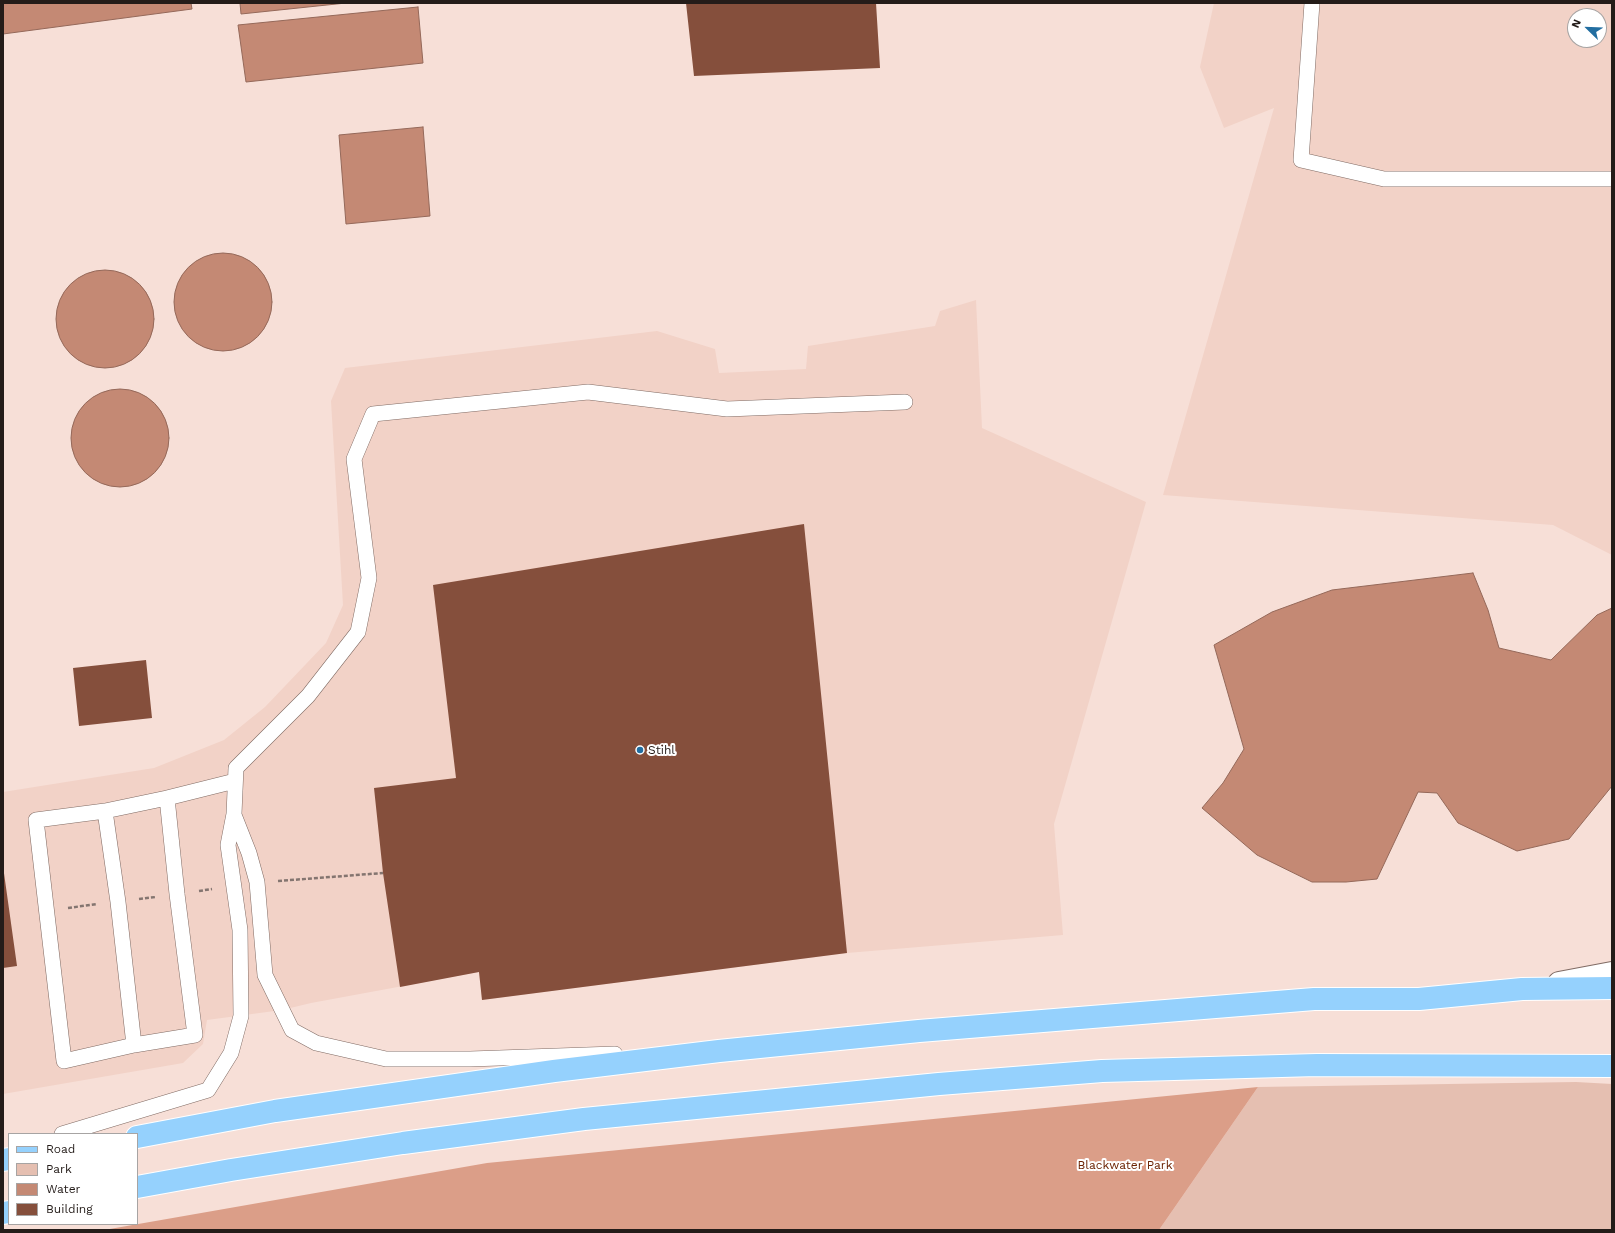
<!DOCTYPE html>
<html>
<head>
<meta charset="utf-8">
<style>
  body { margin:0 }
  #map { position:relative; width:1615px; height:1233px; overflow:hidden; background:#f7dfd7; font-family:"Work Sans",sans-serif }
  canvas { display:block }
  .frame { position:absolute; inset:0; border:4px solid #241c19; pointer-events:none }
  .legend { position:absolute; left:8px; top:1133px; width:130px; height:92px; box-sizing:border-box; background:#fff; border:1px solid #a7a4a3; margin:0; padding:5px 7px; list-style:none; font-size:12px; color:#241c19 }
  .legend li { display:flex; align-items:center; gap:8px; height:20px }
  .legend b { width:20px; border:1px solid #a7a4a3 }
  .north { position:absolute; left:1567px; top:8px; width:40px; height:40px; box-sizing:border-box; background:#fff; border:1px solid #a7a4a3; border-radius:50%; rotate:293deg; font-size:11px; font-weight:700; line-height:16px; text-align:center; color:#241c19 }
  .north::after { content:''; display:block; margin:auto; width:14px; height:18px; background:#226ea1; clip-path:polygon(50% 0,100% 100%,50% 72%,0 100%) }
</style>
</head>
<body>
<div id="map">
<canvas width="1615" height="1233"></canvas>
<div class="frame"></div>
<ul class="legend">
<li><b style="height:5px;background:#95d1fd"></b>Road</li>
<li><b style="height:11px;background:#e5bfb1"></b>Park</li>
<li><b style="height:11px;background:#c48974"></b>Water</li>
<li><b style="height:11px;background:#854f3c"></b>Building</li>
</ul>
<div class="north">N</div>
</div>
<script>
const c = document.querySelector('canvas').getContext('2d');
c.lineJoin = 'round';
function paint(path, color) {
  c.fillStyle = color;
  c.fill(path, 'evenodd');
}
function poly(rows) {
  const path = new Path2D();
  for (const r of rows) {
    if (r.length === 3) {
      path.moveTo(r[0] + r[2], r[1]);
      path.arc(r[0], r[1], r[2], 0, 2 * Math.PI);
      continue;
    }
    path.moveTo(r[0], r[1]);
    for (let i = 2; i < r.length; i += 2) path.lineTo(r[i], r[i + 1]);
  }
  return path;
}
function trace(path, color, width, dash) {
  c.strokeStyle = color;
  c.lineWidth = width;
  c.lineCap = dash ? 'butt' : 'round';
  c.setLineDash(dash || []);
  c.stroke(path);
}
function label(font, color, halo, rows, align = 'center') {
  c.font = font + ' "Work Sans",sans-serif';
  c.lineWidth = 4;
  c.setLineDash([]);
  c.textBaseline = 'middle';
  c.strokeStyle = halo;
  c.fillStyle = color;
  for (const [text, x, y, turn = 0] of rows) {
    c.save();
    c.translate(x, y);
    c.rotate((+turn || 0) * Math.PI / 180);
    c.textAlign = isNaN(turn) ? turn : align;
    if (halo) c.strokeText(text, 0, 0);
    c.fillText(text, 0, 0);
    c.restore();
  }
}
paint(poly([
  [1214,3,1612,3,1612,555,1553,525,1163,495,1274,108,1224,128,1200,67],
  [1575,16,1599,16,1599,40,1575,40],
  [976,300,982,428,1146,502,1054,824,1063,935,847,953,482,1000,479,972,311,1003,282,1010,207,1020,203,1044,183,1063,3,1094,3,792,154,768,224,740,265,707,326,643,343,605,331,401,345,368,657,331,715,349,719,373,806,369,808,346,935,326,940,311]
]), '#f2d2c7');
paint(poly([
  [1576,1082,1612,1084,1612,1230,1159,1230,1258,1087]
]), '#e5bfb1');
paint(poly([
  [1258,1087,1159,1230,104,1230,487,1163]
]), '#db9e88');
const water = poly([
  [3,3,191,3,192,9,3,34,3,3],
  [240,3,346,3,241,14,240,3],
  [418,7,423,63,246,82,238,25,418,7],
  [423,127,430,216,346,224,339,135,423,127],
  [223,302,49],
  [105,319,49],
  [120,438,49],
  [1473,573,1488,610,1499,648,1551,660,1597,615,1612,608,1612,786,1569,839,1517,851,1458,823,1437,793,1418,792,1377,879,1346,882,1312,882,1257,855,1202,808,1223,783,1244,749,1214,645,1272,612,1332,590,1473,573]
]);
paint(water, '#c48974');
trace(water, '#946859', 1);
paint(poly([
  [686,3,876,3,880,68,694,76],
  [804,524,847,953,482,1000,479,972,400,987,383,873,374,788,456,778,433,585],
  [146,660,152,718,79,726,73,668],
  [3,866,17,966,3,968]
]), '#854f3c');
const service = poly([
  [1312,3,1301,160,1384,179,1612,179],
  [167,798,105,811,118,902,134,1045,195,1035,177,894,167,798,235,781],
  [105,811,36,820,64,1061,134,1045],
  [234,815,249,853,257,882,265,975,292,1030,316,1043,386,1059,470,1059,615,1054],
  [62,1134,208,1090,231,1053,241,1016,240,930,228,845,234,814,236,768,308,696,358,632,369,578,354,459,373,414,588,392,727,409,905,402]
]);
const minor = poly([
  [1559,983,1612,973]
]);
const primary = poly([
  [137,1137,275,1111,554,1071,719,1051,919,1031,1314,999,1419,999,1522,989,1612,988],
  [3,1160,9,1159],
  [137,1187,231,1170,403,1143,584,1119,939,1084,1102,1071,1317,1065,1612,1066],
  [3,1213,9,1212]
]);
trace(service, '#806b64', 16);
trace(minor, '#806b64', 24);
trace(primary, '#fff', 24);
trace(poly([
  [278,881,383,873],
  [199,891,212,889],
  [139,899,156,897],
  [68,908,97,904]
]), '#847570', 2.5, [4, 2]);
trace(service, '#fff', 15);
trace(minor, '#fff', 22);
trace(primary, '#95d1fd', 22);
for (const [x, y, r, color] of [
  [640,750,4,"#226ea1"]
]) {
  const dot = new Path2D();
  dot.arc(x, y, r, 0, 2 * Math.PI);
  c.fillStyle = color;
  c.fill(dot);
  trace(dot, '#fff', 1.5);
}
label('12px', '#241c19', '#fff', [
  ["Stihl",648,750]
], 'left');
label('12px', '#6b2303', '#fff', [
  ["Blackwater Park",1125,1165]
]);
</script>
</body>
</html>
